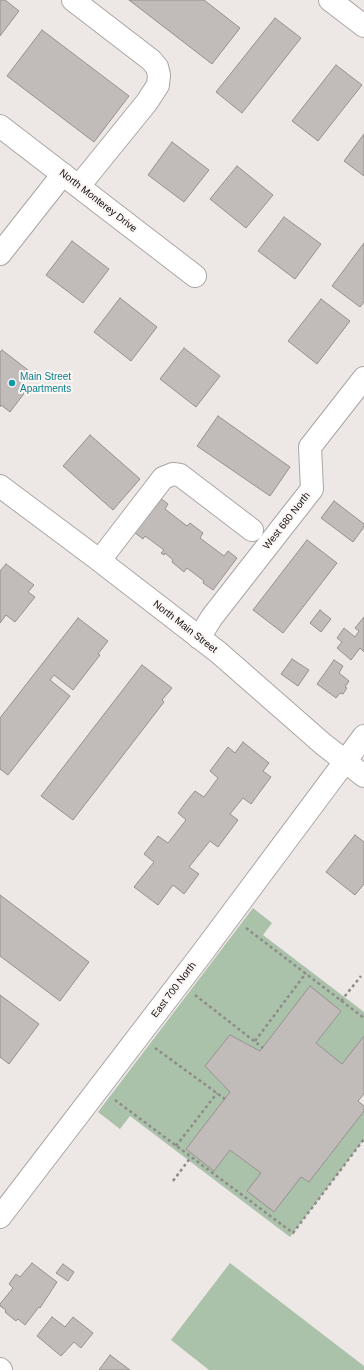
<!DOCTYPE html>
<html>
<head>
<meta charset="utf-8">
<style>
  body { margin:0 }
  canvas { display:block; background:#ede7e5 }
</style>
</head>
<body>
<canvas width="364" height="1370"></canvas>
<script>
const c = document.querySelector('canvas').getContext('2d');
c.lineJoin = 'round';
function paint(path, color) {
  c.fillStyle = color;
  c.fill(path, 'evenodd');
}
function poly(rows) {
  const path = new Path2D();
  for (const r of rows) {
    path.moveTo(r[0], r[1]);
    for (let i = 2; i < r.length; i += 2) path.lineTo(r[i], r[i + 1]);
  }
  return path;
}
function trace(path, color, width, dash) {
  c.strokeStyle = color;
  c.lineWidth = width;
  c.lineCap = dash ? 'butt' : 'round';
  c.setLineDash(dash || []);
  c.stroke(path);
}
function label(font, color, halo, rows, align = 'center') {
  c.font = font + ' Arial,sans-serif';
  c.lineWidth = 4;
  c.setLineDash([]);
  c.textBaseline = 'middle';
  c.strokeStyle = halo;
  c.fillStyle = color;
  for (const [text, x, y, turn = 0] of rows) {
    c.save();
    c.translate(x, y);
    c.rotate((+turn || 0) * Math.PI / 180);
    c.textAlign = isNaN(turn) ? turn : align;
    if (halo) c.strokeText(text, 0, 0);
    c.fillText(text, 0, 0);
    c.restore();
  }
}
paint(poly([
  [253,908,272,923,263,935,364,1012,364,1036,342,1064,316,1043,341,1011,310,987,260,1051,230,1035,206,1066,230,1092,186,1149,214,1171,230,1150,261,1173,301,1177,309,1182,364,1111,364,1139,290,1237,130,1116,120,1129,98,1112],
  [230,1263,364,1366,364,1370,209,1370,171,1340]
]), '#aac2aa');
const building = poly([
  [0,0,5,0,19,11,0,36,0,0],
  [129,0,204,0,240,28,212,64,129,0],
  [275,18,301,38,242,113,216,92,275,18],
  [42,30,129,96,94,142,7,76,42,30],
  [336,65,362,85,318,141,292,121,336,65],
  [364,134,364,176,344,161,364,134],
  [172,142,209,170,184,202,148,175,172,142],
  [237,166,273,195,246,228,210,199,237,166],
  [284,217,321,244,295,279,258,251,284,217],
  [72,241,109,269,83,303,46,275,72,241],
  [364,243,364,302,360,307,332,286,364,243],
  [120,298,157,327,131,361,94,332,120,298],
  [321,299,350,321,317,364,288,341,321,299],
  [184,348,220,376,196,407,160,379,184,348],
  [2,350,28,370,20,380,29,387,10,412,1,405,0,407,0,352,2,350],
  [218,416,290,467,270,496,197,446,218,416],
  [90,435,140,479,113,510,63,466,90,435],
  [160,498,168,504,165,509,187,526,190,523,203,533,200,538,224,556,228,551,237,558,213,590,203,583,204,581,187,568,184,572,172,562,173,560,165,553,164,555,161,553,164,550,145,536,143,539,134,532,160,498],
  [334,501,364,524,364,527,353,542,321,518,334,501],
  [307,540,337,563,283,633,253,610,307,540],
  [6,564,34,585,28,592,35,597,15,622,6,615,0,623,0,571,6,564],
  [320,610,331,619,321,632,310,623,320,610],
  [364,617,364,652,360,648,351,660,337,648,342,642,337,638,344,628,355,637,359,631,355,628,364,617],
  [78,618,108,641,98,654,100,655,73,690,54,675,50,680,70,696,8,775,0,769,0,718,78,618],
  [292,659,309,670,298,686,281,674,292,659],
  [334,660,343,666,339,673,349,681,345,687,347,688,343,694,340,693,336,698,317,684,334,660],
  [142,665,172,688,162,700,164,702,73,820,41,796,142,665],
  [243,742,269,763,263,771,271,777,251,804,243,798,230,814,238,820,218,847,210,841,189,867,199,874,184,894,173,885,158,905,134,887,154,862,144,854,158,836,168,843,186,820,178,813,186,802,195,791,204,797,218,778,210,771,228,747,235,753,243,742],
  [355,835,364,842,364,884,355,895,326,872,355,835],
  [0,895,89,962,60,1001,0,956,0,895],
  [310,986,341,1011,316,1043,342,1064,364,1036,364,1094,358,1101,364,1106,364,1111,309,1182,301,1177,274,1212,247,1191,261,1173,230,1150,214,1171,186,1149,230,1092,205,1066,230,1035,260,1051,310,986],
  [0,995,39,1024,9,1064,0,1057,0,995],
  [32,1263,57,1282,40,1308,39,1307,25,1325,18,1319,16,1321,6,1313,5,1312,6,1310,0,1306,0,1304,13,1288,9,1284,16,1274,20,1277,32,1263],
  [63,1264,74,1272,68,1281,56,1273,63,1264],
  [52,1317,65,1327,73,1317,93,1333,81,1348,74,1342,61,1356,37,1336,52,1317],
  [110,1355,130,1370,99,1370,110,1355]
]);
paint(building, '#c1bbb9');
trace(building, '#96918f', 1);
const minor = poly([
  [73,0,151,60,157,67,159,75,158,85,147,102,79,186],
  [330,0,364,26],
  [0,126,195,276],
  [0,254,63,174],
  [0,486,95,557,218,652,323,744,364,776],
  [100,560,163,478,173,474,180,475,252,530],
  [199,638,212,617,312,489,310,447,364,378],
  [0,1217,203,952,364,736],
  [0,1369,1,1370]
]);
trace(minor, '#aba5a3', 24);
trace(poly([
  [246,928,364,1018],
  [195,995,263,1048],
  [341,1001,361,976],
  [255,1041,306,973],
  [155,1048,225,1099],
  [115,1100,293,1233,364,1139],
  [176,1146,217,1093],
  [173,1181,191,1157]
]), '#908b8a', 2.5, [3, 3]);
trace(minor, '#fff', 22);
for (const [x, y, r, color] of [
  [12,383,4,"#0f9aa8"]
]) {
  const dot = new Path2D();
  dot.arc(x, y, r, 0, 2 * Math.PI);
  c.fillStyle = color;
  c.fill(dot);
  trace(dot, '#fbf5f3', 1.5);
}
label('10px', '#100e0d', '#fbf5f3', [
  ["North Monterey Drive",98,201,38],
  ["West 680 North",287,521,-52],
  ["North Main Street",185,627,38],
  ["East 700 North",174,990,-53]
]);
label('10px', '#0d838f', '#fbf5f3', [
  ["Main Street",20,377],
  ["Apartments",20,389]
], 'left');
</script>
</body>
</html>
